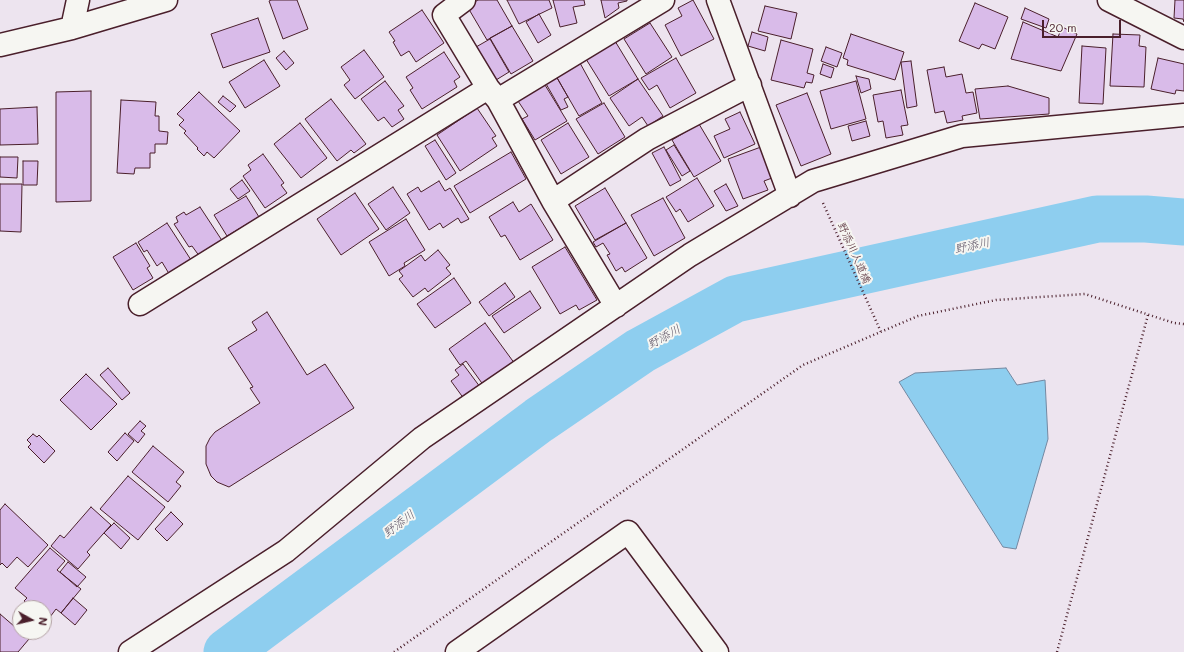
<!DOCTYPE html>
<html>
<head>
<meta charset="utf-8">
<style>
  body { margin:0 }
  #map { position:relative; width:1184px; height:652px; overflow:hidden; background:#ede4ef; font-family:Mali,sans-serif }
  canvas { display:block }
  .north { position:absolute; left:12px; top:600px; width:40px; height:40px; box-sizing:border-box; background:#f6f6f2; border:1px solid #b1a0a2; border-radius:50%; rotate:98deg; font-size:11px; font-weight:700; line-height:16px; text-align:center; color:#4a1f2b }
  .north::after { content:''; display:block; margin:auto; width:14px; height:18px; background:#4a1f2b; clip-path:polygon(50% 0,100% 100%,50% 72%,0 100%) }
  .scale { position:absolute; left:1042px; top:20px; width:79px; height:18px; box-sizing:border-box; border:2px solid #4a1f2b; border-top:0; padding-left:5px; font-size:12px; line-height:14px; white-space:nowrap; color:#4a1f2b; -webkit-text-stroke:3px #f6f6f2; paint-order:stroke }
</style>
</head>
<body>
<div id="map">
<canvas width="1184" height="652"></canvas>
<div class="north">N</div>
<div class="scale">20 m</div>
</div>
<script>
const c = document.querySelector('canvas').getContext('2d');
c.lineJoin = 'round';
function paint(path, color) {
  c.fillStyle = color;
  c.fill(path, 'evenodd');
}
function poly(rows) {
  const path = new Path2D();
  for (const r of rows) {
    path.moveTo(r[0], r[1]);
    for (let i = 2; i < r.length; i += 2) path.lineTo(r[i], r[i + 1]);
  }
  return path;
}
function trace(path, color, width, dash) {
  c.strokeStyle = color;
  c.lineWidth = width;
  c.lineCap = dash ? 'butt' : 'round';
  c.setLineDash(dash || []);
  c.stroke(path);
}
function label(font, color, halo, rows, align = 'center') {
  c.font = font + ' Mali,"Klee One",sans-serif';
  c.lineWidth = 4;
  c.setLineDash([]);
  c.textBaseline = 'middle';
  c.strokeStyle = halo;
  c.fillStyle = color;
  for (const [text, x, y, turn = 0] of rows) {
    c.save();
    c.translate(x, y);
    c.rotate((+turn || 0) * Math.PI / 180);
    c.textAlign = isNaN(turn) ? turn : align;
    if (halo) c.strokeText(text, 0, 0);
    c.fillText(text, 0, 0);
    c.restore();
  }
}
const water = poly([
  [1006,368,1017,385,1045,380,1048,439,1016,549,1003,547,899,382,915,373,1006,368]
]);
paint(water, '#8eceef');
trace(water, '#7388a1', 1);
trace(poly([
  [227,652,539,420,640,351,735,299,1097,219,1146,219,1184,222]
]), '#8eceef', 47);
const building = poly([
  [271,0,297,0,308,29,283,39,269,1,271,0],
  [478,0,497,0,512,26,487,40,467,6,478,0],
  [507,0,549,0,552,8,519,24,507,0],
  [553,0,584,0,585,5,573,7,577,23,560,27,553,0],
  [601,0,627,0,627,1,618,3,619,8,605,18,601,0],
  [693,0,714,39,681,56,665,25,682,16,678,8,693,0],
  [1175,0,1184,0,1184,22,1183,19,1174,18,1175,0],
  [975,3,1008,17,995,49,982,44,979,49,959,41,975,3],
  [765,6,797,13,791,39,758,31,765,6],
  [1025,8,1049,19,1046,28,1021,19,1025,8],
  [422,10,444,43,416,62,409,51,401,56,393,42,395,41,389,32,422,10],
  [539,14,551,35,538,43,526,22,539,14],
  [258,18,270,52,223,68,211,34,258,18],
  [1023,22,1058,37,1062,27,1077,34,1061,71,1011,59,1023,22],
  [650,23,672,57,646,74,624,39,650,23],
  [512,26,533,61,511,74,490,38,512,26],
  [752,32,768,37,765,51,748,46,752,32],
  [851,34,904,52,895,80,847,65,848,60,843,58,851,34],
  [1113,34,1140,35,1139,46,1146,47,1144,87,1110,86,1113,34],
  [490,39,509,72,496,80,476,47,490,39],
  [781,40,813,49,807,73,814,75,812,83,806,82,804,88,771,80,781,40],
  [615,41,638,79,609,96,586,59,615,41],
  [1082,46,1106,48,1103,104,1079,103,1082,46],
  [826,47,842,53,837,67,821,61,826,47],
  [364,50,384,77,355,99,344,85,350,80,341,67,364,50],
  [284,51,294,63,286,70,276,58,284,51],
  [444,52,460,77,454,81,457,87,422,109,410,90,413,88,406,77,444,52],
  [676,58,696,93,670,108,657,85,649,90,641,78,676,58],
  [1158,58,1184,64,1184,91,1176,90,1175,94,1151,89,1158,58],
  [264,60,280,86,245,108,229,82,264,60],
  [911,61,917,106,907,108,901,62,911,61],
  [580,63,602,103,579,116,556,76,580,63],
  [823,64,834,68,831,78,820,74,823,64],
  [944,67,946,77,962,74,966,93,973,92,977,113,962,116,963,120,947,123,944,111,935,113,927,70,944,67],
  [556,76,568,97,564,99,568,107,561,110,545,82,556,76],
  [856,76,869,79,871,89,861,93,856,76],
  [638,79,663,116,648,126,642,117,629,126,610,98,638,79],
  [385,81,404,106,398,110,404,119,392,127,384,117,378,121,361,99,385,81],
  [856,81,866,119,831,129,820,91,856,81],
  [545,85,567,121,535,140,522,119,528,116,518,101,545,85],
  [1008,86,1049,98,1049,114,980,119,975,89,1008,86],
  [901,90,908,125,901,126,903,135,886,138,883,121,878,122,873,95,901,90],
  [91,91,91,201,56,202,56,92,91,91],
  [199,92,240,131,214,158,207,152,204,156,197,149,198,148,184,133,186,131,179,125,184,120,177,114,199,92],
  [807,93,831,154,801,166,776,105,807,93],
  [223,96,236,106,230,112,218,102,223,96],
  [331,99,366,144,354,153,351,150,337,161,305,119,331,99],
  [121,100,156,102,155,116,159,116,159,131,168,132,167,144,155,144,155,153,150,153,150,168,135,168,134,174,117,173,121,100],
  [604,103,625,137,598,154,576,119,604,103],
  [37,107,38,144,0,145,0,109,37,107],
  [477,108,496,136,492,138,497,146,460,171,437,135,477,108],
  [740,112,755,144,724,158,714,136,730,129,725,119,740,112],
  [866,121,870,136,852,141,848,126,866,121],
  [300,123,327,158,301,178,274,144,300,123],
  [568,123,589,157,561,174,541,140,568,123],
  [699,124,721,161,694,177,672,140,699,124],
  [435,140,456,173,446,180,425,146,435,140],
  [674,145,690,171,682,176,666,150,674,145],
  [664,147,681,180,670,186,652,153,664,147],
  [761,147,772,178,764,181,768,190,743,199,728,159,761,147],
  [511,152,526,179,470,213,454,186,511,152],
  [263,154,284,183,281,185,287,193,265,208,243,176,251,170,248,165,263,154],
  [0,157,18,157,17,178,0,177,0,157],
  [23,161,38,161,37,185,23,185,23,161],
  [697,178,714,206,688,222,680,209,676,212,666,197,697,178],
  [242,180,250,191,238,199,230,189,242,180],
  [439,181,445,191,450,188,469,219,461,223,458,218,443,228,440,223,429,230,407,194,418,187,421,192,439,181],
  [0,184,22,184,21,232,0,231,0,184],
  [726,184,738,206,726,211,714,191,726,184],
  [393,187,410,213,386,230,368,204,393,187],
  [605,188,626,223,595,240,575,206,605,188],
  [355,193,379,229,341,255,317,219,355,193],
  [246,196,259,217,227,236,214,215,246,196],
  [663,198,685,238,654,256,631,215,663,198],
  [513,202,519,212,531,204,553,240,520,260,505,235,501,237,489,217,513,202],
  [200,207,223,242,200,257,192,246,189,247,174,224,178,222,176,217,184,212,186,215,200,207],
  [406,219,425,250,404,263,405,266,389,276,369,242,406,219],
  [167,223,193,263,171,277,162,262,157,266,147,250,144,252,138,242,167,223],
  [626,223,647,258,625,272,622,267,616,271,607,255,610,254,603,243,596,247,593,242,626,223],
  [136,243,150,266,147,268,153,278,133,290,113,257,136,243],
  [565,247,597,300,579,310,576,305,560,314,532,267,565,247],
  [438,250,450,265,446,268,451,274,428,292,425,288,413,297,399,279,403,276,399,271,421,255,425,261,438,250],
  [454,278,471,303,435,328,417,304,454,278],
  [505,283,515,297,489,316,479,302,505,283],
  [530,291,541,308,504,333,492,316,530,291],
  [267,312,307,375,325,364,354,408,229,487,217,482,211,476,206,464,206,446,210,438,215,432,260,403,250,388,253,387,228,348,257,330,252,322,267,312],
  [485,323,515,364,484,386,466,361,460,365,449,349,485,323],
  [463,364,483,391,467,403,451,381,459,375,455,370,463,364],
  [108,368,130,393,122,400,100,375,108,368],
  [86,374,117,404,91,430,60,400,86,374],
  [140,421,146,426,141,431,145,434,138,443,128,434,140,421],
  [125,433,134,441,117,461,108,452,125,433],
  [33,434,37,437,39,435,55,451,44,463,28,447,31,444,27,440,33,434],
  [153,446,184,472,176,482,181,486,168,502,132,472,153,446],
  [128,476,165,507,138,540,100,509,128,476],
  [5,504,48,545,28,567,17,557,7,568,2,563,0,565,0,510,5,504],
  [91,507,111,525,87,552,90,555,78,569,51,546,60,535,64,538,91,507],
  [171,512,183,524,167,541,155,529,171,512],
  [114,523,130,538,121,549,104,533,114,523],
  [50,548,65,561,57,570,81,589,61,613,56,609,47,621,44,619,44,608,32,608,24,601,27,598,15,588,50,548],
  [68,562,86,577,77,587,60,572,68,562],
  [73,598,87,610,75,625,61,613,73,598],
  [0,614,29,639,18,652,0,652,0,614]
]);
paint(building, '#d9bbe9');
trace(building, '#4a1f2b', 1);
const minor = poly([
  [464,0,444,15,488,88,498,100,553,201,616,306],
  [718,0,790,196],
  [1109,0,1184,38],
  [72,28,78,0],
  [0,45,72,28,166,0],
  [498,100,663,0],
  [553,201,647,139,750,85],
  [140,304,488,88],
  [130,652,286,551,422,438,690,255,813,181,962,136,1184,115],
  [457,652,628,532,717,652]
]);
trace(minor, '#4a1f2b', 25);
trace(poly([
  [823,203,881,332],
  [394,652,803,365,918,316,996,300,1085,294,1174,323,1184,324],
  [1057,652,1148,315]
]), '#4a1f2b', 2.5, [1, 3]);
trace(minor, '#f6f6f2', 22);
label('11px', '#4a1f2b', '#f6f6f2', [
  ["野添川人道橋",854,253,66]
]);
label('italic 12px', '#5e5466', '#f6f6f2', [
  ["野添川",972,246,-12],
  ["野添川",664,337,-29],
  ["野添川",399,524,-37]
]);
</script>
</body>
</html>
